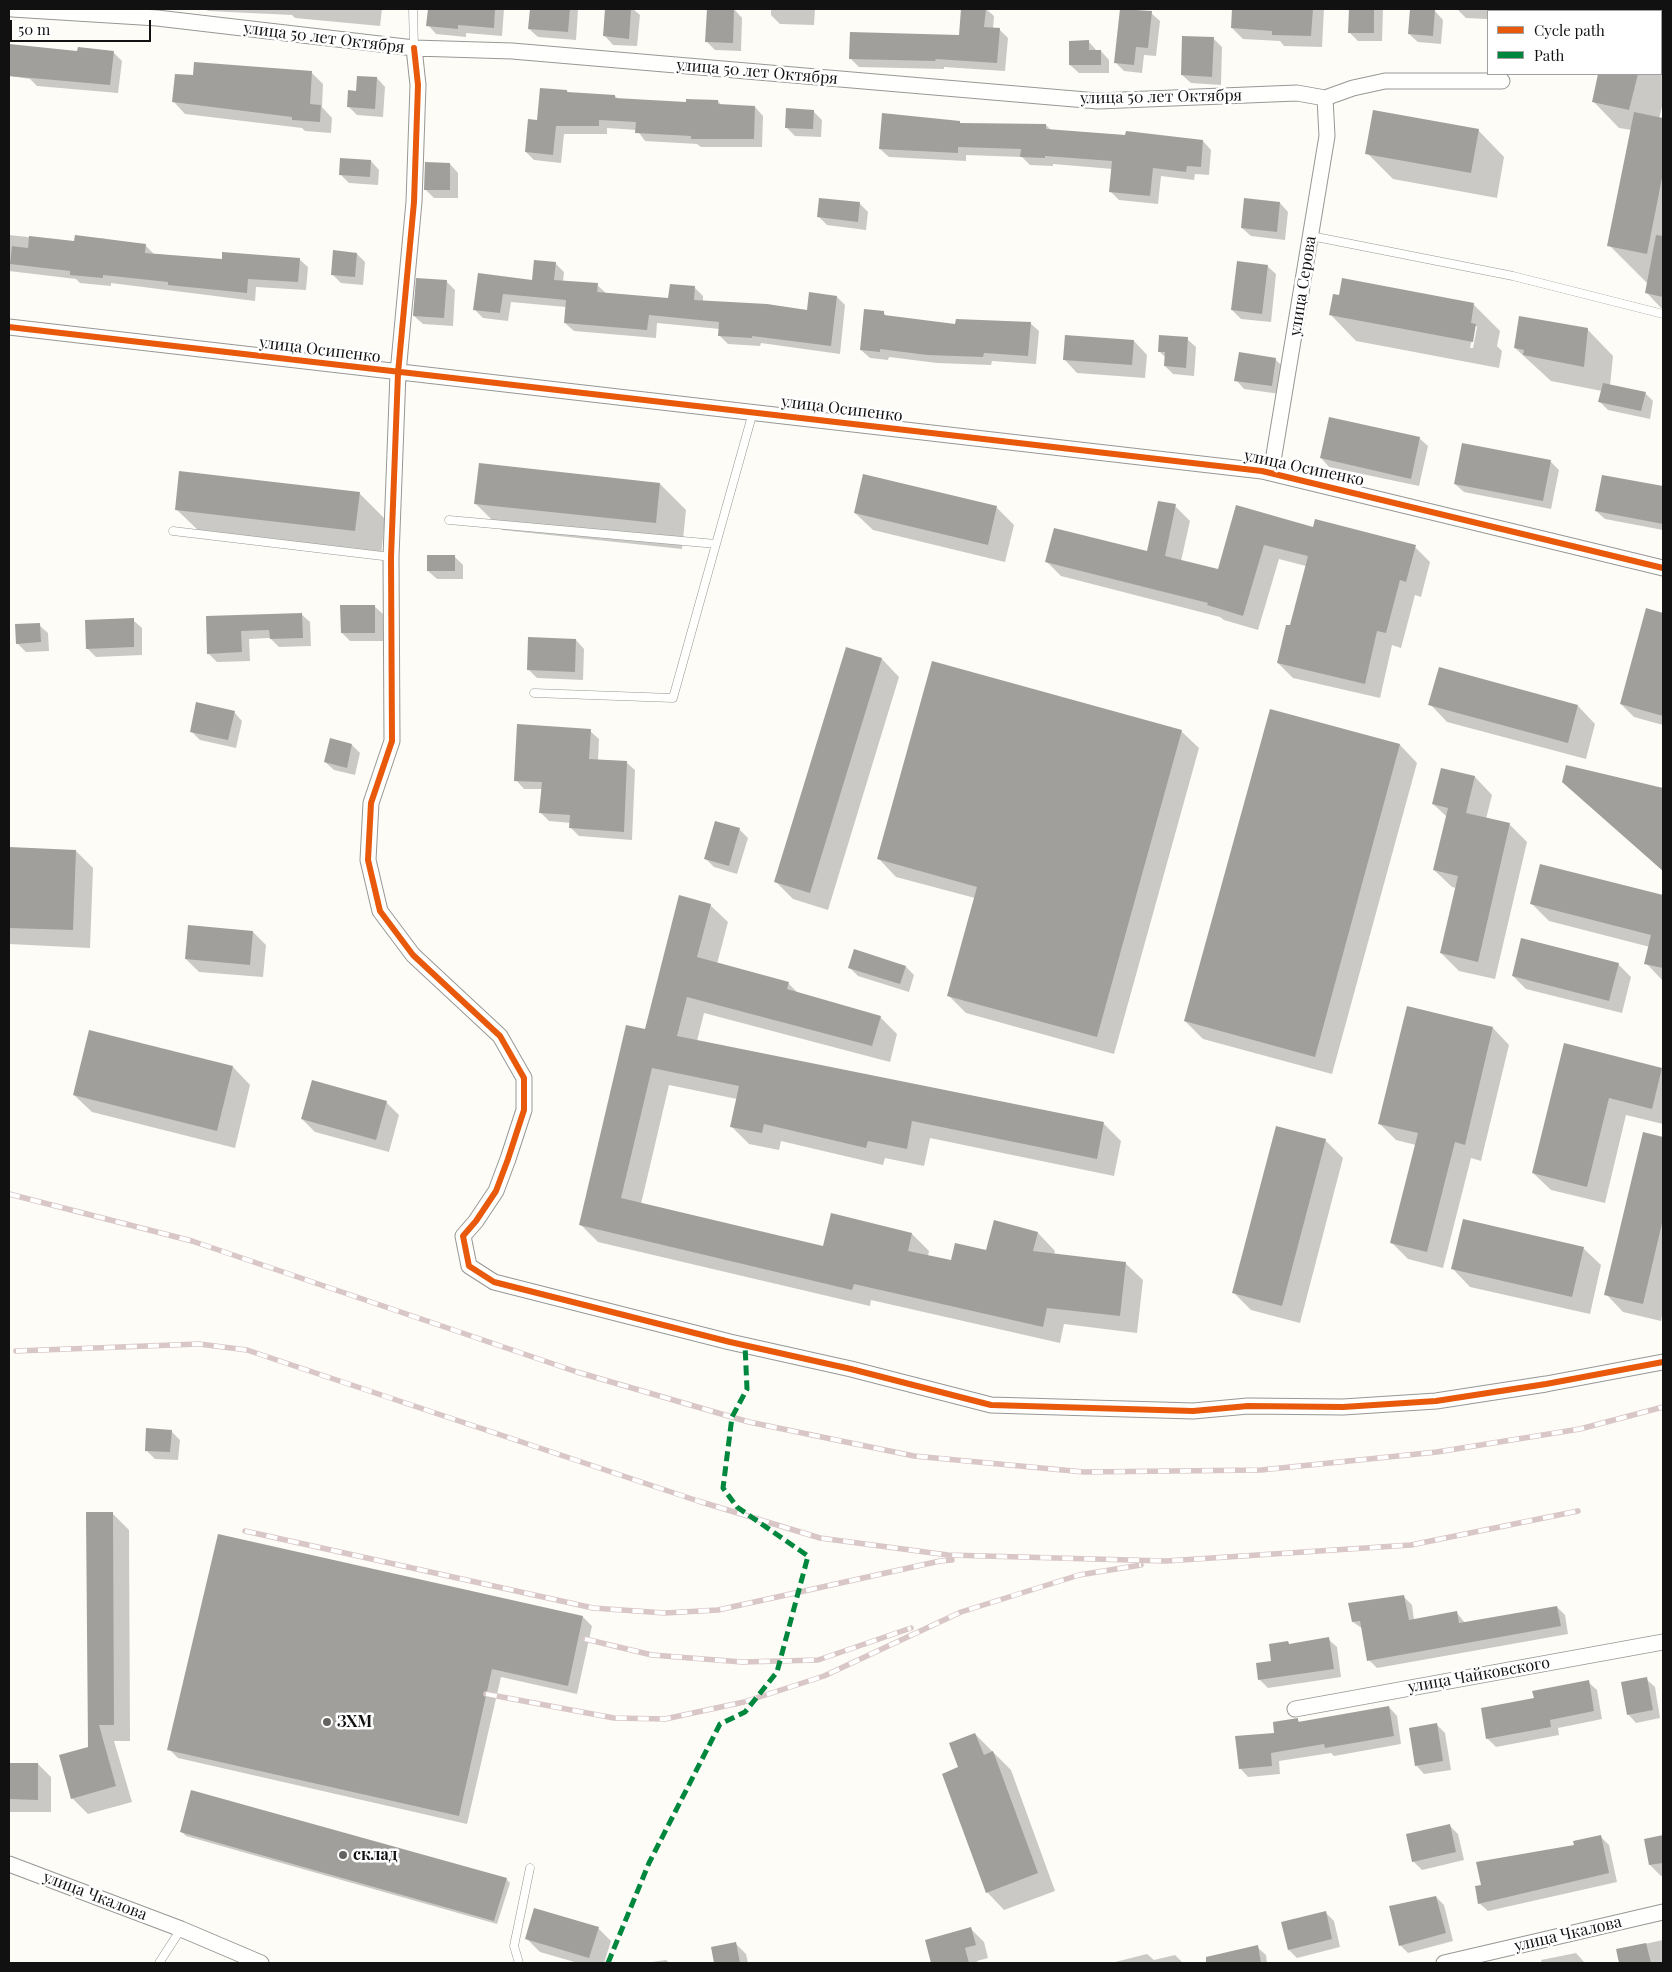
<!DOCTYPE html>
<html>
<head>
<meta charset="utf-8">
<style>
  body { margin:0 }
  #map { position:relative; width:1672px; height:1972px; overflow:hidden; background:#fdfcf7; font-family:"Playfair Display",serif }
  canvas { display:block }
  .frame { position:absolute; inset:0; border:10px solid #111; pointer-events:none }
  .legend { position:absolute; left:1487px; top:10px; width:175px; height:65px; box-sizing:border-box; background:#fff; border:1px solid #a0a0a0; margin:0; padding:6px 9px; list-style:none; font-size:15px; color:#111 }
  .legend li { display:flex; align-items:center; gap:10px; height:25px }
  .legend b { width:25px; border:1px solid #a0a0a0 }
  .scale { position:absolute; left:10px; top:20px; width:141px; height:22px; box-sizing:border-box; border:2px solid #111; border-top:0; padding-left:6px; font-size:15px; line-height:18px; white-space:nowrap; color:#111; -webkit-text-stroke:4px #fff; paint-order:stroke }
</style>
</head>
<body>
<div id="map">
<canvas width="1672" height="1972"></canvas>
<div class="frame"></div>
<ul class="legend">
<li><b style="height:6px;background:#e8590c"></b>Cycle path</li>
<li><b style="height:6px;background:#00873e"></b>Path</li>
</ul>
<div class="scale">50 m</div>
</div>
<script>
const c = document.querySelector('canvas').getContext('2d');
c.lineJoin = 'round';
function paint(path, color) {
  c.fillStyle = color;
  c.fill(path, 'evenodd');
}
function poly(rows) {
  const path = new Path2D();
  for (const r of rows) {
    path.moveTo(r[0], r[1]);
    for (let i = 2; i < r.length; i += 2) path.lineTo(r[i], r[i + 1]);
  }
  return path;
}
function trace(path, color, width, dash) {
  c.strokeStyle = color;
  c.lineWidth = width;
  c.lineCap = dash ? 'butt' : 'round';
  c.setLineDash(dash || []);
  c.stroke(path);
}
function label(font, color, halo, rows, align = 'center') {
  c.font = font + ' "Playfair Display",serif';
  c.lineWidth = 5;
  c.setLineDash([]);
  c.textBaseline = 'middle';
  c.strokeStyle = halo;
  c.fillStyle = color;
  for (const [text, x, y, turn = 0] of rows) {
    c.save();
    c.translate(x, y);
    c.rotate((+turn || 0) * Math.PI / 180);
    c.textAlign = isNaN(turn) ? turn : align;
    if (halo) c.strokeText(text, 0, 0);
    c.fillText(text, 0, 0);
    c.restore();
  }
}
paint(poly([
  [205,9,382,9,380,26,295,18,292,15,208,11],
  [429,9,504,9,502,36,466,33,466,37,436,34,428,25],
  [531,9,578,9,576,40,538,37,529,29],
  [607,9,633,9,640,15,637,46,613,45,605,36],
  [708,9,734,9,742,18,741,51,715,50,707,42],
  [771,9,815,9,814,25,780,24,771,15],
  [962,9,986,9,994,16,993,29,999,29,1008,38,1005,71,944,67,944,69,859,67,850,58,960,36],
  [1233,9,1324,9,1322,47,1284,46,1280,41,1243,39,1232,28],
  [1350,9,1383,9,1382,41,1358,41,1349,32],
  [1488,9,1487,19,1466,18,1458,10],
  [1614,9,1663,9,1663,102,1659,119,1663,120,1663,310,1646,292,1648,284,1609,245,1632,130,1619,128,1593,101,1599,74,1661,74,1661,11,1613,11],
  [1435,11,1443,20,1441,44,1418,42,1409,34],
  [1151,13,1160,21,1156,56,1144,55,1142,73,1124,71,1116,63],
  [1213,38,1222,47,1221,85,1191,83,1182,75],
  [1088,41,1097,51,1101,51,1109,60,1109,73,1079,73,1070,65],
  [9,43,12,46,78,52,114,53,122,61,118,93,37,86,30,79,9,76],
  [311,72,323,84,322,107,332,118,331,133,305,131,302,128,185,114,174,102,194,77],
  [377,78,385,87,383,117,357,115,348,106,357,92],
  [567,91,569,93,615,96,619,100,687,103,718,101,722,106,755,107,763,116,762,147,701,147,697,144,645,141,637,130,607,128,607,134,564,134,561,163,534,160,526,152,538,121],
  [813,111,822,120,821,137,795,136,786,127],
  [959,122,962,124,1046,125,1051,130,1203,141,1211,150,1209,175,1195,174,1194,180,1161,176,1158,204,1119,200,1110,191,1113,169,1053,164,1053,166,1030,165,1022,157,966,155,966,161,889,157,880,149],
  [1478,130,1504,157,1497,198,1393,179,1367,153],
  [371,161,379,170,378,185,349,183,340,174],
  [450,164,458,173,458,198,434,198,425,189],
  [1280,203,1288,212,1285,240,1251,236,1242,228],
  [860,204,868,212,866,230,827,225,818,216],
  [9,235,75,242,76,236,106,239,109,242,145,245,154,254,223,260,299,259,308,267,306,290,256,287,255,301,111,283,111,286,80,283,76,279,9,271],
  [357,254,365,262,363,285,341,283,332,274],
  [555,263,564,272,563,282,597,285,606,293,669,299,695,288,703,296,703,302,808,311,837,297,845,305,840,354,761,343,760,346,728,344,719,335,720,329,657,323,656,338,574,331,565,323,566,307,511,302,508,321,483,318,474,309,479,274,533,281],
  [1267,266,1276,274,1271,322,1241,319,1232,310],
  [1343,280,1474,305,1500,331,1497,346,1502,351,1499,368,1356,341,1330,314,1340,296],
  [1475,325,1477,327,1473,348,1470,348],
  [446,281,455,290,453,326,423,324,414,316],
  [883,312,887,317,956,326,1030,323,1039,331,1036,364,992,361,991,365,937,363,889,357,888,360,870,358,861,350],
  [1587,329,1613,356,1610,386,1645,393,1653,401,1650,419,1608,410,1600,402,1602,391,1551,381,1515,348],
  [1187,339,1196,347,1194,376,1173,374,1165,366,1165,357,1159,351],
  [1134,341,1147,355,1145,378,1077,373,1064,359],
  [1275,359,1284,368,1280,394,1244,389,1236,380],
  [1419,438,1428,446,1419,486,1329,467,1321,458],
  [1550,461,1559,470,1551,509,1464,492,1455,484],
  [1603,476,1663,487,1663,530,1605,519,1596,511],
  [660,484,686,510,682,549,502,530,475,503],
  [359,493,385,519,381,556,203,535,176,509],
  [1175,506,1190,521,1181,561,1219,571,1237,507,1314,529,1415,547,1430,562,1421,597,1415,595,1401,648,1392,645,1380,698,1293,678,1278,663,1291,627,1306,566,1279,559,1258,630,1224,620,1220,617,1061,576,1046,561,1148,553],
  [996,507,1014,525,1005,562,873,530,855,513],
  [454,556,463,565,463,579,437,579,428,571],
  [374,606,383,614,383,641,350,641,342,633],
  [1647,610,1663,614,1663,725,1634,717,1621,704],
  [301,614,310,622,311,646,279,647,270,638,249,639,250,661,217,662,208,653,207,617],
  [133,620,142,628,142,655,96,657,87,648],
  [39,625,48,633,49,651,26,652,17,643],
  [576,640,584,649,583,680,537,678,528,669],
  [847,648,882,659,899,677,828,910,793,899,776,882],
  [1430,704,1578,706,1595,724,1586,759,1447,722],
  [1271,710,1400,745,1417,763,1332,1074,1203,1039,1185,1021],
  [234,712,242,721,236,748,200,740,191,731],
  [590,731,599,739,598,761,626,762,635,770,632,840,579,836,570,827,571,823,549,821,541,813,542,789,524,789,516,780],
  [1181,731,1199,748,1114,1054,966,1013,948,995,975,898,896,877,879,859],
  [352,745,360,753,355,775,334,770,325,762],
  [1567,767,1663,790,1663,871,1564,782],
  [1442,769,1475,777,1492,795,1486,819,1509,824,1527,842,1495,979,1459,971,1441,953,1456,888,1452,887,1434,870,1447,817,1433,804],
  [739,829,748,838,737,874,714,867,705,858],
  [9,848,76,851,93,868,90,948,9,944],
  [1541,865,1663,897,1663,981,1646,963,1650,947,1549,921,1532,904],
  [710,905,728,922,717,964,788,983,799,994,880,1017,897,1034,890,1062,704,1013,697,1041,1104,1124,1121,1141,1114,1176,930,1138,924,1166,885,1158,883,1165,781,1141,779,1150,749,1144,731,1126,737,1099,669,1085,641,1204,824,1247,912,1234,929,1251,928,1256,952,1262,1038,1233,1055,1251,1054,1255,1125,1263,1143,1280,1137,1333,1064,1324,1060,1343,871,1300,870,1306,598,1242,581,1225,645,1030],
  [253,932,266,945,263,977,199,972,186,959],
  [1618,964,1631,977,1622,1013,1526,989,1513,976],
  [906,967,914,975,909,992,858,976,850,968],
  [1493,1028,1509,1045,1481,1161,1471,1158,1443,1268,1408,1259,1391,1242,1416,1145,1396,1140,1379,1123],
  [1565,1045,1663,1070,1663,1124,1626,1115,1605,1203,1551,1190,1533,1173],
  [233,1067,250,1085,235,1148,92,1112,74,1095],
  [386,1102,399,1115,389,1152,315,1132,302,1119],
  [1644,1134,1663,1138,1663,1309,1661,1321,1623,1312,1606,1294],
  [1325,1140,1343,1158,1300,1323,1251,1310,1234,1293],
  [1583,1248,1601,1265,1590,1314,1470,1287,1453,1269],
  [9,1379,10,1380,9,1412],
  [171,1431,180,1440,178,1460,155,1459,146,1450],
  [112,1513,129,1530,130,1741,114,1741,132,1802,88,1814,72,1798,89,1748],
  [1404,1597,1412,1605,1414,1620,1457,1613,1465,1623,1557,1607,1565,1615,1568,1634,1377,1668,1369,1660,1363,1629,1353,1622],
  [583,1617,592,1626,577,1694,501,1677,467,1824,178,1758,169,1749],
  [1328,1639,1337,1647,1341,1677,1268,1688,1260,1680,1257,1664,1272,1662,1288,1642,1290,1645],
  [1646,1679,1655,1687,1660,1718,1636,1723,1628,1714],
  [1588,1682,1597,1690,1602,1719,1558,1728,1559,1735,1496,1747,1487,1738,1535,1699],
  [1389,1707,1397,1716,1401,1744,1334,1756,1331,1753,1279,1761,1280,1774,1248,1777,1240,1768,1276,1734,1297,1719,1300,1722],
  [1437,1725,1445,1733,1451,1770,1424,1774,1416,1765],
  [975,1734,1011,1770,1055,1891,1004,1910,987,1892,960,1768],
  [9,1764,38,1764,51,1777,51,1812,9,1812],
  [1449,1825,1458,1834,1464,1860,1422,1870,1413,1861],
  [182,1832,506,1879,510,1883,497,1924,186,1836],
  [1600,1836,1609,1845,1617,1882,1488,1911,1479,1903,1576,1846],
  [1663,1837,1663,1875,1661,1876,1650,1865,1646,1840],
  [1436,1897,1444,1905,1453,1941,1408,1953,1400,1945],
  [1325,1912,1334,1921,1340,1947,1297,1958,1289,1950],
  [598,1928,611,1941,604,1963,578,1963,540,1952,527,1939],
  [971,1929,984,1942,988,1958,977,1961,978,1963,932,1963,926,1940],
  [1663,1940,1663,1963,1620,1963,1617,1950],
  [735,1943,746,1954,748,1963,715,1963,712,1948],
  [1257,1947,1266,1955,1267,1963,1230,1963,1228,1953],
  [1576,1953,1585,1963,1542,1963,1541,1960],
  [1147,1954,1154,1960,1175,1955,1183,1963,1111,1963],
  [666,1960,670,1963,645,1963]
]), '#0003');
paint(poly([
  [428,9,495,9,494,28,458,25,458,29,426,26],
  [530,9,570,9,568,32,528,29],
  [605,9,631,9,629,39,603,36],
  [707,9,734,9,733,43,705,42],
  [961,9,986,9,984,27,1000,28,997,63,936,59,935,61,849,59,850,32,959,35],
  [1120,9,1152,11,1148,48,1136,47,1134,65,1114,63],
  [1232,9,1313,9,1311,36,1272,35,1272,31,1231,28],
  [1349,9,1374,9,1374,33,1348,33],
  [1410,9,1435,10,1433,36,1408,34],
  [1182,36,1214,37,1212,77,1181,75],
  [1089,40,1089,50,1101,50,1101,65,1069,65,1069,41],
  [9,44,77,51,78,47,114,51,110,85,9,76],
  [194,62,312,71,310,104,321,105,320,122,292,120,292,117,172,102,175,74,193,75],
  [1598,74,1638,74,1629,110,1592,102],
  [357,76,377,77,375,109,347,107,348,90,356,91],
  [540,88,567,90,567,92,615,95,615,98,686,102,686,99,718,100,718,104,755,106,754,139,691,139,691,136,635,133,636,122,599,120,599,126,556,126,553,155,525,152,528,119,537,120],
  [786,108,814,110,813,129,785,128],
  [1373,110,1479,129,1471,173,1365,154],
  [1634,112,1663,118,1663,173,1647,254,1607,246],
  [882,113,960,121,960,123,1046,124,1046,129,1125,135,1126,131,1203,140,1201,167,1187,166,1186,172,1153,168,1150,196,1109,192,1112,161,1045,156,1045,158,1020,157,1021,149,958,147,958,153,879,149],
  [340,158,371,160,370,177,339,175],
  [425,162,450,163,450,190,424,190],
  [819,198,860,202,858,222,817,217],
  [1244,198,1280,202,1277,232,1241,228],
  [75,235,146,244,145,253,222,259,222,252,300,258,298,282,248,279,247,293,168,285,168,282,103,275,103,278,70,275,70,271,10,264,12,246,28,248,29,236,74,241],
  [1656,235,1663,236,1663,297,1645,293],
  [333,250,357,253,355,277,331,275],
  [534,260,556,262,554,280,598,283,597,292,668,298,670,284,695,286,694,300,767,304,807,310,809,292,837,296,831,346,752,336,752,338,718,336,719,322,649,315,647,330,564,323,566,300,503,294,500,313,473,310,478,273,532,280],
  [1237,261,1268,265,1262,314,1231,310],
  [416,278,447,280,444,318,413,316],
  [1342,278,1474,303,1471,323,1476,324,1473,342,1329,315,1333,294,1339,295],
  [864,309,884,311,884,315,955,324,956,319,1031,322,1028,356,984,353,983,357,927,355,880,349,880,352,860,350],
  [1519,316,1588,328,1584,367,1523,355,1524,350,1514,348],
  [1065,335,1134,340,1132,365,1063,360],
  [1159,335,1188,337,1186,368,1164,366,1165,352,1158,352],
  [1239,352,1276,358,1272,386,1234,381],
  [1603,383,1646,392,1641,411,1598,402],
  [1329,417,1420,437,1411,479,1320,458],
  [1462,443,1551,460,1543,501,1454,484],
  [479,463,660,483,656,523,474,504],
  [179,471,360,492,355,531,175,510],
  [863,474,997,506,988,545,854,513],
  [1602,475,1663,486,1663,524,1595,511],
  [1158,501,1176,504,1165,556,1218,569,1236,505,1313,527,1315,519,1416,545,1406,582,1400,580,1386,633,1377,631,1365,684,1277,663,1286,625,1290,625,1308,556,1264,545,1243,616,1207,605,1208,603,1045,562,1054,528,1147,551],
  [427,555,455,555,455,571,427,571],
  [340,605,375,605,375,633,341,633],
  [1646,608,1663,613,1663,716,1620,704],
  [302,613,303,638,270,639,269,630,241,631,242,652,207,654,206,616],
  [134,618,134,647,86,649,85,620],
  [40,623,41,642,16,644,15,624],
  [528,637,576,639,575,672,527,670],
  [846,647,882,658,810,893,774,882],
  [932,661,1182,730,1097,1037,947,996,977,887,877,859],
  [1439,667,1578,705,1568,743,1428,705],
  [196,702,235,711,228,740,190,732],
  [1270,709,1400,744,1315,1057,1184,1021],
  [517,724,591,729,589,759,627,761,624,832,569,828,570,815,539,813,542,782,514,781],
  [330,738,352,744,347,768,324,762],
  [1566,765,1663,788,1663,871,1562,782],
  [1441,768,1475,776,1466,813,1510,823,1478,962,1440,953,1458,876,1433,870,1448,808,1432,804],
  [715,821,740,828,729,866,704,859],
  [9,847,76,850,73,930,9,928],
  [1540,864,1663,895,1663,968,1644,964,1651,935,1530,904],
  [679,895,711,904,697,957,789,982,787,989,881,1016,872,1046,687,997,677,1036,1104,1122,1097,1159,912,1121,907,1149,868,1141,866,1148,764,1124,762,1133,730,1127,739,1086,652,1068,621,1198,823,1246,831,1213,912,1233,908,1251,951,1260,955,1243,986,1250,994,1220,1038,1232,1033,1251,1126,1262,1120,1316,1047,1308,1043,1327,854,1284,852,1290,579,1225,626,1025,645,1029],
  [188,925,253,931,250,965,185,959],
  [1521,938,1619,963,1609,1001,1512,976],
  [854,949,906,966,900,984,848,968],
  [1407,1006,1493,1027,1465,1145,1455,1142,1427,1252,1390,1243,1418,1133,1378,1124],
  [89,1030,233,1066,217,1131,73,1095],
  [1564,1043,1662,1068,1652,1109,1609,1098,1587,1187,1532,1173],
  [312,1080,387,1101,376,1140,301,1119],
  [1276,1126,1326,1139,1282,1306,1232,1293],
  [1643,1132,1663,1137,1663,1219,1643,1304,1604,1295],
  [1463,1219,1584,1247,1572,1297,1451,1269],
  [146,1428,172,1430,170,1452,145,1451],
  [86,1512,113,1512,114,1725,99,1725,116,1786,71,1799,59,1755,88,1747],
  [218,1534,583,1616,568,1686,492,1669,459,1816,167,1750],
  [1404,1595,1409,1620,1457,1611,1459,1623,1557,1606,1561,1626,1367,1661,1360,1621,1352,1622,1348,1603],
  [1329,1637,1334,1669,1258,1680,1256,1663,1271,1661,1269,1644,1288,1641,1289,1644],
  [1647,1677,1653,1710,1627,1715,1621,1682],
  [1589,1680,1594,1711,1550,1720,1551,1727,1486,1739,1481,1708,1534,1698,1532,1691],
  [1389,1706,1394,1736,1325,1748,1324,1744,1271,1753,1272,1766,1239,1769,1235,1736,1274,1733,1273,1722,1298,1718,1298,1722],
  [1437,1723,1443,1761,1415,1766,1409,1728],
  [975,1733,984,1755,993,1751,1038,1873,986,1893,942,1774,958,1767,949,1743],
  [9,1763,38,1763,38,1800,9,1799],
  [191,1790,507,1878,494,1921,180,1832],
  [1450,1824,1456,1852,1412,1862,1406,1834],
  [1601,1835,1609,1873,1478,1904,1475,1886,1481,1885,1476,1862,1574,1845,1573,1841],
  [1663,1835,1663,1863,1649,1865,1644,1839],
  [1436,1896,1446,1933,1399,1946,1389,1906],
  [534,1908,599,1927,589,1958,525,1939],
  [1326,1911,1332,1939,1288,1950,1281,1922],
  [971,1927,976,1945,965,1948,969,1963,931,1963,925,1940],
  [736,1942,740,1963,714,1963,711,1947],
  [1646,1943,1651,1963,1619,1963,1616,1949],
  [1258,1945,1261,1963,1206,1963,1206,1957]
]), '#a19f9c');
const lane = poly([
  [413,9,414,48],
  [1311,236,1513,276,1663,314],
  [449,520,716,544,753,412],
  [173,531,391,557],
  [534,693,673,698,716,544],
  [159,1963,181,1929],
  [519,1963,514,1946,530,1868]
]);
const street = poly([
  [12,9,157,18,414,48,512,51,1098,101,1297,93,1325,98,1353,88,1385,81,1502,81],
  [414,48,418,85,414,202,398,373,391,557,392,741,371,803,368,860,380,911,413,955,500,1036,524,1078,524,1110,508,1159,496,1191,476,1221,463,1236,469,1266,494,1282,730,1342,851,1369,991,1405,1193,1411,1248,1406,1343,1407,1436,1401,1546,1384,1663,1362],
  [9,327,1262,471,1663,568],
  [1271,473,1327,136,1325,98],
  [1295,1709,1663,1642],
  [9,1864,181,1929,261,1963],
  [1444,1963,1663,1912]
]);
trace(lane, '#979795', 9);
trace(street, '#979795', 17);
trace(lane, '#fffffe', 8);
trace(street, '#fffffe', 15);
const rail = poly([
  [9,1194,192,1241,577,1372,749,1422,914,1456,1084,1472,1261,1470,1437,1452,1580,1429,1663,1407],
  [16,1351,199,1344,247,1350,698,1501,820,1538,948,1555,1166,1561,1411,1545,1578,1511],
  [245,1531,593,1608,665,1613,718,1610,940,1561,952,1560],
  [585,1639,652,1655,742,1662,818,1660,911,1628],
  [486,1694,614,1718,665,1719,744,1702,824,1676,961,1612,1079,1575,1141,1565]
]);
trace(rail, '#d9c6c7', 5.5);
trace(rail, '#fff', 4, [11]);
trace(poly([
  [608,1963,649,1863,720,1724,745,1712,777,1672,808,1556,737,1507,723,1488,732,1417,747,1389,745,1345]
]), '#00873e', 5, [10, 5]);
trace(poly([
  [414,48,418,85,414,202,398,373,391,557,392,741,371,803,368,860,380,911,413,955,500,1036,524,1078,524,1110,508,1159,496,1191,476,1221,463,1236,469,1266,494,1282,730,1342,851,1369,991,1405,1193,1411,1248,1406,1343,1407,1436,1401,1546,1384,1663,1362],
  [9,327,1262,471,1663,568]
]), '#e8590c', 6);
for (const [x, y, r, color] of [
  [327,1722,5,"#646362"],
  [343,1855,5,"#646362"]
]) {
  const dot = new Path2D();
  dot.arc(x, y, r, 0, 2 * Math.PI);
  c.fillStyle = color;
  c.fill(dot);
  trace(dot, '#fff', 2);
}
label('16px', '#111', '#fff', [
  ["улица 50 лет Октября",324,38,7],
  ["улица 50 лет Октября",757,72,5],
  ["улица 50 лет Октября",1161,97,-1],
  ["улица Серова",1303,286,-81],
  ["улица Осипенко",320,350,7],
  ["улица Осипенко",842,409,7],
  ["улица Осипенко",1304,468,12],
  ["улица Чайковского",1479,1675,-10],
  ["улица Чкалова",95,1896,21],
  ["улица Чкалова",1568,1934,-13]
]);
label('bold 16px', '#111', '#fff', [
  ["ЗХМ",337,1722],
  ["склад",353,1855]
], 'left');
</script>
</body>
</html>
